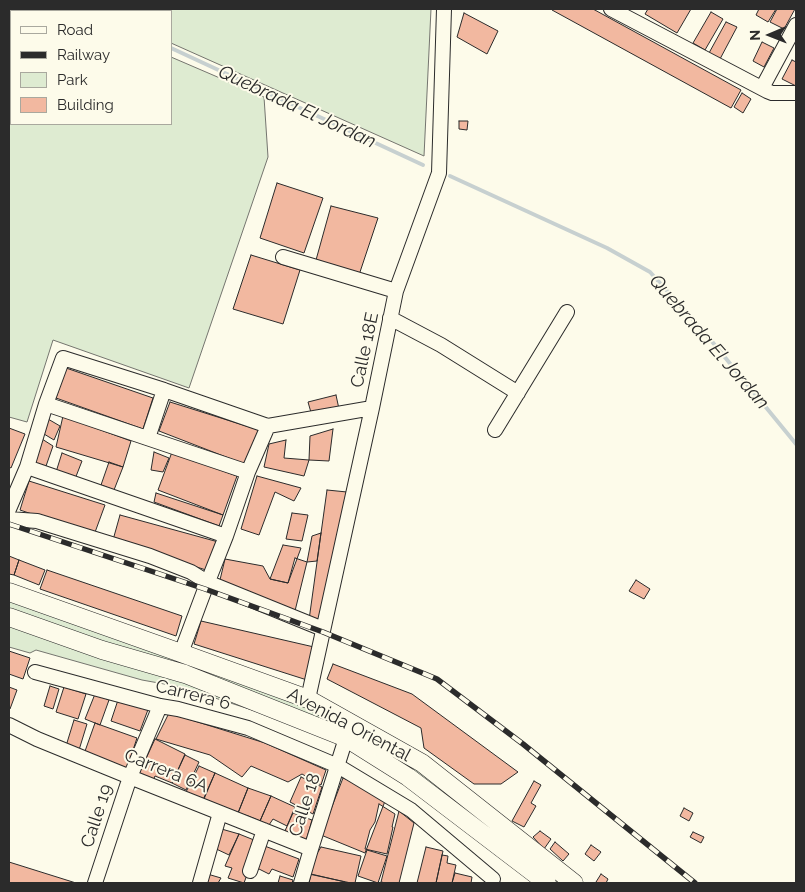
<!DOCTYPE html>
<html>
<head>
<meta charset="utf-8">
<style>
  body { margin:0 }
  #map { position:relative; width:805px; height:892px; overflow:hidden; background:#fdfbea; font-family:Raleway,sans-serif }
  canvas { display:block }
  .frame { position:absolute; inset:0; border:10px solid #2b2b2b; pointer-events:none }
  .legend { position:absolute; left:10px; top:10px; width:162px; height:115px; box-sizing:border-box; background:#fdfbea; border:1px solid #a9a89e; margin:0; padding:6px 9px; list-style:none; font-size:15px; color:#2b2b2b }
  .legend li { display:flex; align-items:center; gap:10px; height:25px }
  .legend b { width:25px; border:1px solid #a9a89e }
  .north { position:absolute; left:745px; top:10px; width:50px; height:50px; -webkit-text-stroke:4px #fdfbea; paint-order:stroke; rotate:269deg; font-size:14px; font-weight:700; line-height:20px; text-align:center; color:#2b2b2b }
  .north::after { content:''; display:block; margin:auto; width:18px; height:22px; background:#2b2b2b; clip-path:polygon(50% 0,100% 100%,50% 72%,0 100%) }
</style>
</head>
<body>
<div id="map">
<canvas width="805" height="892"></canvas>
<div class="frame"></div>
<ul class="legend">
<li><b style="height:6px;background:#fdfbea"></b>Road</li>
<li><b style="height:6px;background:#2b2b2b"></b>Railway</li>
<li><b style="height:14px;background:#deebd1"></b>Park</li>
<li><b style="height:14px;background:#f2b8a0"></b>Building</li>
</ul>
<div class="north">N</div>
</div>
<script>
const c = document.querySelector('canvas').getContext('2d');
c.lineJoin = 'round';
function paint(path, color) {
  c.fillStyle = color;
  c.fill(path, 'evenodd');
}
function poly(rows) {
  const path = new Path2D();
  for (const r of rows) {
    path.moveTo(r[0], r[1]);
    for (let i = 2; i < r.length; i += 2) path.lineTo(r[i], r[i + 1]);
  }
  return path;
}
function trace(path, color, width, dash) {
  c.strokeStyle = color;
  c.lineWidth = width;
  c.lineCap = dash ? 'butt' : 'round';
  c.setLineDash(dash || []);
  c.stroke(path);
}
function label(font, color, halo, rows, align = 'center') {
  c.font = font + ' Raleway,sans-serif';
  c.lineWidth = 4;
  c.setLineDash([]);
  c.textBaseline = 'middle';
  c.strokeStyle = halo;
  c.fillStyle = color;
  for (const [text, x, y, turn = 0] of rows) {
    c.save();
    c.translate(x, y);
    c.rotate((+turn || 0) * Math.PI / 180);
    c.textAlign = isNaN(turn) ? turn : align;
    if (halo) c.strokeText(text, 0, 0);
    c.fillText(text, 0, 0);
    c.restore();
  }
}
const green = poly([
  [9,9,431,9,424,156,171,43,171,11,11,11,11,18,9,18,9,9],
  [9,31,11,31,11,124,171,124,171,57,264,97,268,157,189,388,53,340,27,422,9,417,9,31],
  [9,599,251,684,331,718,423,771,571,883,557,883,534,863,419,777,9,609,9,599],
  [9,620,125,660,280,719,181,687,142,680,36,650,30,653,9,647,9,620]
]);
paint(green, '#deebd1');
trace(green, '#74746e', 1);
trace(poly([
  [9,24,11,24],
  [171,48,423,165],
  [450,176,607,248,650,272,705,333,796,444]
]), '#c7d0d0', 4);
const building = poly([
  [552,9,593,9,741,90,731,108,552,10,552,9],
  [648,9,691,9,677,33,645,14,648,9],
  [759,9,776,9,768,22,756,15,759,9],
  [777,9,795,9,784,29,770,22,777,9],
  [711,12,723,19,705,50,693,43,711,12],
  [464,13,498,31,487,54,457,37,464,13],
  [726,22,737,27,720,59,709,53,726,22],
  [762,42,774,48,764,67,753,61,762,42],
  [792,60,796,62,796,86,782,79,792,60],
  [742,93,751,99,743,113,734,107,742,93],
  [459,121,468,121,467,130,459,129,459,121],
  [277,183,323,198,304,253,260,238,277,183],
  [331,206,378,218,359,275,316,260,331,206],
  [251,255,300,270,283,324,233,309,251,255],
  [66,368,153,398,143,429,56,398,66,368],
  [336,395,339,409,312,416,308,402,336,395],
  [170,402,259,430,244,464,159,431,170,402],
  [63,416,131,441,123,467,56,447,63,416],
  [48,419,60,426,54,440,44,434,48,419],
  [9,428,25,434,11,468,9,467,9,428],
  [333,429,329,461,309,460,310,436,333,429],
  [42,439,53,446,45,469,33,463,42,439],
  [286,440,284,458,309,460,304,476,264,467,269,444,286,440],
  [154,452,169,458,163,472,151,470,154,452],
  [172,452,237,476,223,515,158,490,172,452],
  [62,453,82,461,75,479,56,472,62,453],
  [109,462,123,467,114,490,101,485,109,462],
  [257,476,301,488,294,501,275,492,259,535,241,529,257,476],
  [29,481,105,505,94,535,20,510,29,481],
  [327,490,347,492,320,624,309,620,327,490],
  [156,493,223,515,219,526,154,502,156,493],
  [292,513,308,515,302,541,286,539,292,513],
  [120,515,222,543,206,570,113,540,120,515],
  [321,533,317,561,307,562,312,536,321,533],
  [283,545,301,548,288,583,270,579,283,545],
  [9,556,19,560,14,575,9,574,9,556],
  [295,558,307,562,294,615,219,584,225,559,263,566,270,579,288,583,295,558],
  [19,560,45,570,39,585,14,575,19,560],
  [47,570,182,616,176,636,40,589,47,570],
  [636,580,650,589,644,599,629,591,636,580],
  [201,621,314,647,307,680,194,644,201,621],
  [9,651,30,658,23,679,9,674,9,651],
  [333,664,412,694,518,772,501,784,474,784,424,748,421,728,327,679,333,664],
  [50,686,59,689,53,709,44,706,50,686],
  [9,687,17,690,10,709,9,708,9,687],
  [64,687,86,694,78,719,56,712,64,687],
  [95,694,109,700,100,725,85,719,95,694],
  [119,697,149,707,140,731,111,721,119,697],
  [169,713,265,743,326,770,321,785,302,774,288,782,251,766,242,777,210,755,156,739,169,713],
  [74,720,87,724,79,750,66,746,74,720],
  [95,723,137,738,127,768,84,754,95,723],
  [155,739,185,754,172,783,155,776,152,783,138,776,155,739],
  [185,755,199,762,186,790,172,783,185,755],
  [199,766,215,773,202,802,185,794,199,766],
  [215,773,248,788,238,813,204,799,215,773],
  [301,777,322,787,313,814,290,802,301,777],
  [343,778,387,796,365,853,321,835,343,778],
  [534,781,541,785,531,803,536,806,524,827,512,821,534,781],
  [248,788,271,796,260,821,248,816,238,813,248,788],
  [271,796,295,807,287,826,273,819,269,825,260,821,271,796],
  [379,804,395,814,392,827,393,827,387,854,365,849,370,830,375,822,379,804],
  [684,808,693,813,689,821,680,816,684,808],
  [399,811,414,823,399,883,386,883,381,882,399,811],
  [293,813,312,820,306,841,284,833,293,813],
  [218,828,239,834,229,855,212,847,218,828],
  [540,831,551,839,544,849,533,837,540,831],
  [693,832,704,837,701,843,690,837,693,832],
  [239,834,259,842,244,883,228,878,232,868,225,866,239,834],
  [555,842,569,854,563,861,550,849,555,842],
  [262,845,299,859,293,877,272,869,269,874,253,866,262,845],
  [591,845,601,852,594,861,585,854,591,845],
  [321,847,361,856,355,883,351,883,309,874,313,860,321,847],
  [426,847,443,851,436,883,417,883,426,847],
  [367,850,387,856,378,883,358,876,367,850],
  [442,855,448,856,447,863,456,865,452,883,436,883,442,855],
  [9,862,76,883,9,883,9,862],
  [204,873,221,878,218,883,201,883,204,873],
  [455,873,472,877,471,883,452,883,455,873],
  [311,874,345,882,344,883,309,883,311,874],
  [601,874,608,879,606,883,598,883,596,882,601,874],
  [280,876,293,880,292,883,278,883,280,876]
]);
paint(building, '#f2b8a0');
trace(building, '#2b2b2b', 1);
const minor = poly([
  [611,9,767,91,772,93,796,93],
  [762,88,796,25],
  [283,257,396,291],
  [390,318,441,345,518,393],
  [46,404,248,472],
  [495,430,567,312],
  [148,438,164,390],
  [27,467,226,536],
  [9,509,27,467,46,404,63,358,164,390,268,426,372,408],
  [9,519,37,521,150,556,191,572,207,582,323,629],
  [181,653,205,589,226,536,248,472,268,426],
  [35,672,160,706,178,709,248,728,338,766,411,810,493,879],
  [308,699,372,408,396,291,439,173,444,9],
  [9,725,37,739,130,777,311,849],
  [250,871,264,830],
  [95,883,130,777,160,706],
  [200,883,220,813],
  [301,883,311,849,346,738]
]);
const major = poly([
  [9,592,181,653,308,699,422,763,574,883],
  [9,617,102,650,185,674,346,738,408,777,547,883]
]);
trace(minor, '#2b2b2b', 16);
trace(major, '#2b2b2b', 19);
trace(minor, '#fdfbea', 14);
trace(major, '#fdfbea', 18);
const rail = poly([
  [9,524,205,589,323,632,437,679,523,744,695,883]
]);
trace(rail, '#2b2b2b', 5.5);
trace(rail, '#fdfbea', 4, [11]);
label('18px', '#2b2b2b', '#fdfbea', [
  ["Calle 18E",365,350,-78],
  ["Carrera 6",193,695,14],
  ["Avenida Oriental",349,725,28],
  ["Carrera 6A",166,771,22],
  ["Calle 18",305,805,-72],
  ["Calle 19",97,816,-72]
]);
label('italic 19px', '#2b2b2b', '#fdfbea', [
  ["Quebrada El Jordan",297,107,25],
  ["Quebrada El Jordan",709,342,49]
]);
</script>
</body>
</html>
